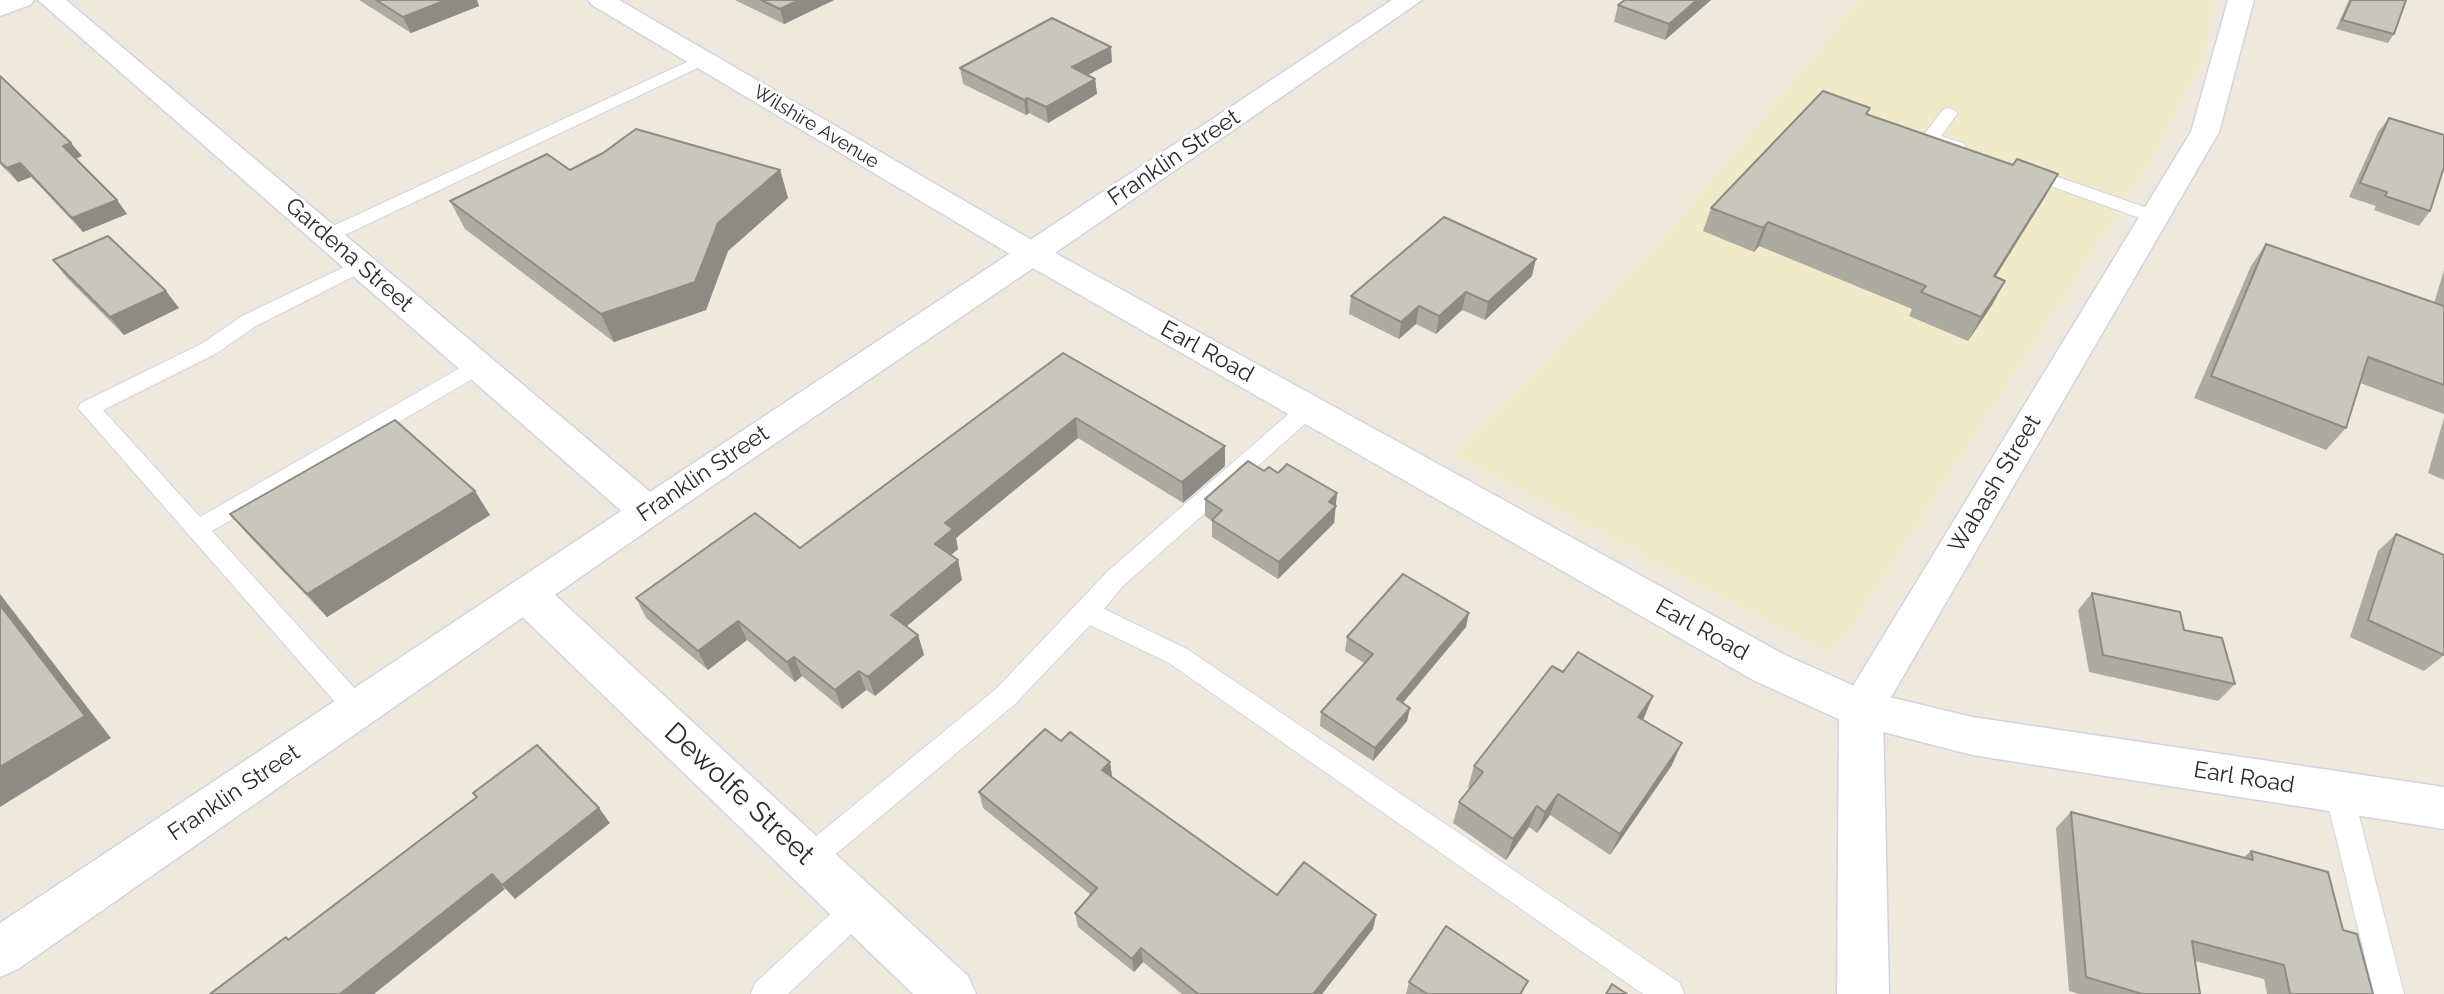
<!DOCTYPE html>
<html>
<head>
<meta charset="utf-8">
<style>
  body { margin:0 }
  canvas { display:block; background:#eee9dc }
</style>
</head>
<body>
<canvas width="2444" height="994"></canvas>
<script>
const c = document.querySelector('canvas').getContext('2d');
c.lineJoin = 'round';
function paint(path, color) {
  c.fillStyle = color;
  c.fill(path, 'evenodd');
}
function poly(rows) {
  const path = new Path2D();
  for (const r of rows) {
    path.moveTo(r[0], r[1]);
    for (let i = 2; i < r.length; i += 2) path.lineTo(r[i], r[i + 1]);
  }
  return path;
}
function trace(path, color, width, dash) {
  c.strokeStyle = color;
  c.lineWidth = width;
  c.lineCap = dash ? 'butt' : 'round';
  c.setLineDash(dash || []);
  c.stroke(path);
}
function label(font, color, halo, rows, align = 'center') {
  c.font = font + ' Raleway,sans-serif';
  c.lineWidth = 6;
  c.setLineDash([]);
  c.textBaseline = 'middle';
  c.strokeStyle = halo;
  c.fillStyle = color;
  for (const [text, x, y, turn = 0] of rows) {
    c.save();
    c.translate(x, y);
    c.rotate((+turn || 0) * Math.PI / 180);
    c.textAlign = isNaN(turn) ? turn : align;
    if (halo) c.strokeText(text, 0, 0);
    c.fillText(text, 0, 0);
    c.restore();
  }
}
paint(poly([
  [1859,0,2214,0,2204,59,2154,157,1841,644,1827,653,1455,456,1657,246]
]), '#f1eaca');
const lane = poly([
  [702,55,708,57,708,63,334,240,320,240,318,236,320,232,702,55],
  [1950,108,1958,113,1941,136,1963,143,1966,147,1963,151,1957,152,1924,142,1921,138,1944,109,1950,108],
  [2026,166,2162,213,2164,217,2162,221,2148,221,2020,175,2017,171,2026,166],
  [361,259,368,261,371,265,368,269,256,326,217,353,103,410,200,517,472,361,486,361,489,366,486,371,212,531,367,702,371,710,367,718,358,721,349,718,78,408,81,403,203,343,242,316,361,259],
  [1308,402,1316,404,1319,409,1316,414,1123,586,1104,609,1187,649,1680,983,1684,994,1643,994,1169,663,1090,625,1015,704,818,869,808,873,798,869,794,860,798,851,997,688,1107,572,1300,404,1308,402],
  [2339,780,2349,783,2353,792,2404,994,2374,994,2325,792,2329,783,2339,780],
  [858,894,868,898,873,908,868,918,788,994,751,994,755,983,848,898,858,894]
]);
const street = poly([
  [0,0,34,0,30,5,0,16,0,0],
  [38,0,66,0,661,501,666,511,661,521,647,526,633,521,38,0],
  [588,0,619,0,1042,246,1047,253,1042,260,1031,263,1020,260,592,5,588,0],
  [2228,0,2254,0,2219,132,1883,711,1889,994,1837,994,1839,709,2191,132,2228,0],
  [527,579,542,583,968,976,976,994,913,994,512,607,506,595,512,583,527,579]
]);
const secondary = poly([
  [1392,0,1422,0,1055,253,1785,655,1868,692,1972,717,2444,787,2444,829,1972,755,1845,722,1755,681,1033,268,661,521,18,969,0,977,0,923,1392,0]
]);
trace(lane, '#d1d2e5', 2);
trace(street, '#d1d2e5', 3);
trace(secondary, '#d1d2e5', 3);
paint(lane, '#fff');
paint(street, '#fff');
paint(secondary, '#fff');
paint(poly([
  [359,0,477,0,479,6,411,33],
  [735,0,834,0,784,24],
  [1625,0,1711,0,1665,40,1614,22,1618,5],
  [2349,0,2406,0,2394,34,2388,43,2336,29],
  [1112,62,1088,75,1095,79,1097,94,1048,123,1029,113,1026,115,963,84,960,68],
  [0,76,82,156,75,159,117,200,127,214,83,232,31,177,18,182,0,164],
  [1868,114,2045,197,1995,277,2005,281,1992,305,1968,341,1909,316,1912,309,1759,246,1754,252,1703,231,1711,208],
  [2389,118,2430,211,2419,226,2374,210,2376,206,2349,197,2378,132],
  [570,170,780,170,788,198,728,251,706,310,614,342,465,229,450,201],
  [2266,244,2434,303,2444,270,2444,414,2360,383,2346,428,2326,450,2194,398,2251,266],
  [53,260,166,291,179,308,124,335,67,278],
  [1532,276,1485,320,1462,310,1436,334,1416,324,1399,339,1349,314,1351,296],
  [1063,353,1225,446,1225,466,1183,503,1078,438,956,538,958,549,951,555,958,560,962,580,907,626,918,635,924,655,875,696,866,690,842,709,802,676,795,682,747,640,708,670,646,618,636,598,800,548],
  [2444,418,2444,480,2428,473],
  [1264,471,1278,473,1337,493,1334,523,1278,579,1212,537,1212,521,1205,516,1205,499],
  [230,514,490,515,327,617,250,537],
  [2396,534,2444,655,2424,671,2350,637,2378,551],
  [2092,593,2184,630,2235,684,2218,701,2089,672,2078,610],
  [1466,627,1403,703,1410,708,1407,721,1373,761,1320,726,1321,712,1364,663,1345,651,1347,637],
  [1644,718,1643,720,1672,765,1610,855,1550,815,1537,833,1529,827,1506,860,1453,823,1459,802,1470,789,1468,787,1474,766],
  [1061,741,1110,762,1112,777,1277,895,1376,915,1373,929,1322,994,1182,994,1143,962,1134,972,1078,927,1075,913,1091,895,983,808,979,792],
  [2071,812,2243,858,2251,851,2343,930,2373,994,2267,994,2264,979,2195,961,2200,994,2079,994,2069,991,2056,828],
  [1528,981,1522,994,1406,994,1409,982]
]), '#adaba1');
paint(poly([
  [446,0,477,0,479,6,411,33,403,17],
  [799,0,834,0,784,24,780,9],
  [1697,0,1711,0,1665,40,1669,24],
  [1111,47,1112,62,1073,83,1072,67],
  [1095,79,1097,94,1048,123,1046,107],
  [1027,98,1029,113,1026,115,1024,100],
  [71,143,82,156,73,160,63,146],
  [20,163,31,177,18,182,7,168],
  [780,170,788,198,728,251,706,310,614,342,601,314,718,223],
  [2058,174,2045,197,1981,300,1994,276],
  [117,200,127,214,83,232,72,218],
  [1768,222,1759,246,1754,252,1763,228],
  [1536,259,1532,276,1485,320,1488,302],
  [2005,281,1992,305,1968,341,1981,317],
  [166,291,179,308,124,335,110,317],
  [1466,292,1462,310,1436,334,1439,316],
  [1419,306,1416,324,1399,339,1401,322],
  [1076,418,1078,438,956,538,958,549,940,564,935,544,945,523],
  [1225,446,1225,466,1183,503,1182,482],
  [475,491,490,515,327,617,307,594],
  [1337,493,1334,523,1278,579,1279,562],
  [958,560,962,580,897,634,891,615],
  [0,594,111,738,0,807],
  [1469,613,1466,627,1394,713,1397,699],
  [738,621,747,640,708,670,698,651],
  [918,635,924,655,875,696,868,677],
  [794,657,802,676,795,682,787,662],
  [859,671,866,690,842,709,835,690],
  [1653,696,1644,718,1628,739,1638,717],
  [1410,708,1407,721,1373,761,1375,748],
  [1682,743,1672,765,1610,855,1620,834],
  [1110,762,1112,777,1102,770],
  [1558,794,1550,815,1537,833,1545,812],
  [1537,806,1529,827,1506,860,1513,839],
  [599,808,610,823,515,899,502,885],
  [492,874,505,889,374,994,340,994],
  [1376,915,1373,929,1322,994,1313,994],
  [1141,948,1143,962,1134,972,1132,959]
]), '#8d8b83');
const building = poly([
  [376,0,446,0,403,17,376,0],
  [761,0,799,0,780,9,761,0],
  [1625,0,1697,0,1669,24,1618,5,1625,0],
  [2351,0,2406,0,2394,34,2342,20,2351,0],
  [1052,18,1111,47,1072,67,1095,79,1046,107,1027,98,1024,100,960,68,1052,18],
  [0,76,71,143,63,146,117,200,72,218,20,163,7,168,0,162,0,76],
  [1823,91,1870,108,1866,114,2013,165,2017,159,2058,174,1994,276,2005,281,1981,317,1921,292,1926,286,1768,222,1763,228,1711,208,1823,91],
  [2389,118,2444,135,2444,167,2430,211,2385,196,2387,192,2360,183,2389,118],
  [636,129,780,170,718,223,695,282,601,314,450,201,547,154,570,170,603,153,636,129],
  [1444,217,1536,259,1488,302,1466,292,1439,316,1419,306,1401,322,1351,296,1444,217],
  [108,236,166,291,110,317,53,260,108,236],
  [2266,244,2444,306,2444,385,2368,357,2346,428,2211,376,2266,244],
  [1063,353,1225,446,1182,482,1076,418,945,523,953,529,935,544,958,560,891,615,918,635,868,677,859,671,835,690,794,657,787,662,738,621,698,651,636,598,755,513,800,548,1063,353],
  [395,420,475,491,307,594,230,514,395,420],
  [1248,461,1264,471,1269,467,1278,473,1287,464,1337,493,1329,502,1336,506,1279,562,1212,520,1222,510,1205,499,1248,461],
  [2396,534,2444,555,2444,655,2368,620,2396,534],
  [1403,574,1469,613,1397,699,1410,708,1375,748,1321,712,1373,654,1347,637,1403,574],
  [2092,593,2180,612,2184,630,2222,638,2235,684,2103,655,2092,593],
  [0,605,85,716,0,767,0,605],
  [1578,652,1653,696,1638,717,1682,743,1620,834,1558,794,1545,812,1537,806,1513,839,1459,802,1483,772,1474,766,1552,666,1563,672,1578,652],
  [1045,729,1061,741,1070,732,1110,762,1102,770,1277,895,1304,862,1376,915,1313,994,1198,994,1141,948,1132,959,1075,913,1097,888,979,792,1045,729],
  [537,745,599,808,502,885,492,874,340,994,210,994,286,937,288,940,477,797,473,793,537,745],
  [2071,812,2253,860,2251,851,2328,872,2343,930,2357,934,2373,994,2290,994,2284,965,2192,941,2200,994,2142,994,2086,977,2071,812],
  [1446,926,1528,981,1520,994,1427,994,1409,982,1446,926],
  [1612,984,1627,994,1606,994,1612,984]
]);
paint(building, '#c9c7bb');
trace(building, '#8d8b83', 2);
label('19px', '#2b2b2b', '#fff', [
  ["Wilshire Avenue",816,127,31]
]);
label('23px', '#2b2b2b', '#fff', [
  ["Franklin Street",1174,158,-34],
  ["Gardena Street",349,255,41],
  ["Earl Road",1207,352,29],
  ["Franklin Street",703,474,-34],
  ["Wabash Street",1995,484,-59],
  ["Earl Road",1702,630,29],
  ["Earl Road",2244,778,9],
  ["Franklin Street",234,793,-34]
]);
label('28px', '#2b2b2b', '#fff', [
  ["Dewolfe Street",739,794,43]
]);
</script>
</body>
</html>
